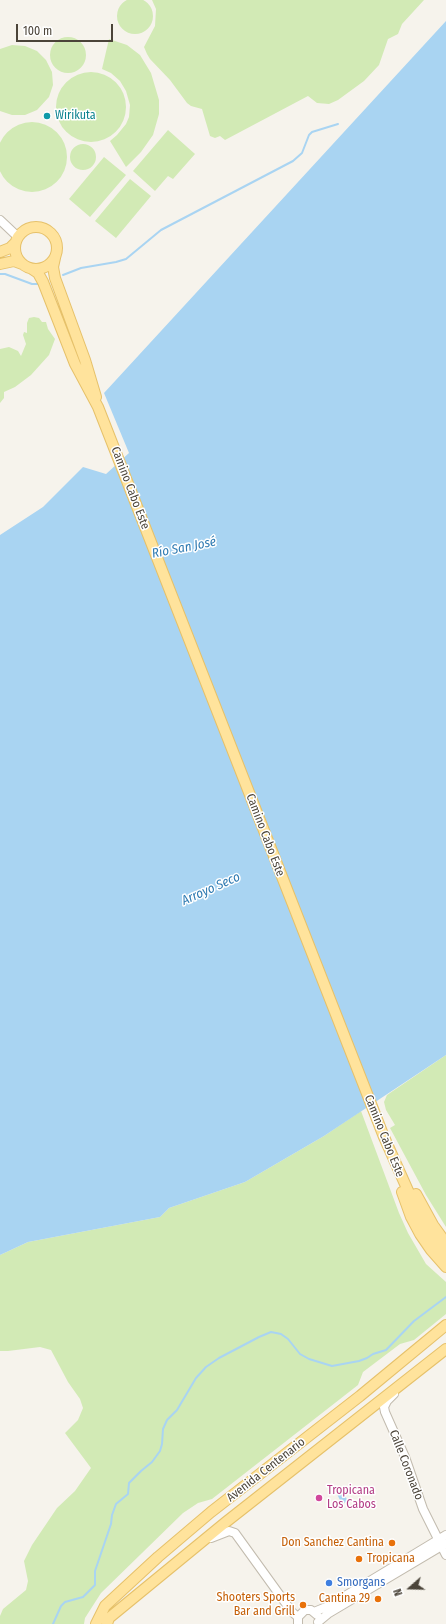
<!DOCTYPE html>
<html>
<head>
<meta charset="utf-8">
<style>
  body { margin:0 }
  #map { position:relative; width:446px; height:1624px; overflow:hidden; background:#f6f3ec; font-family:"Fira Sans Condensed",sans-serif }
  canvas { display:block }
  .north { position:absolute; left:390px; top:1568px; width:40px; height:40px; -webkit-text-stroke:3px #fff; paint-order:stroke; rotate:250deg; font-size:11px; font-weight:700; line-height:16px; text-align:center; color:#4b4439 }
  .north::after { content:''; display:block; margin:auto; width:14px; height:18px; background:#4b4439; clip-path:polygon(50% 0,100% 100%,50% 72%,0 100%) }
  .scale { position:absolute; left:16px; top:24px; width:97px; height:18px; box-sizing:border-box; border:2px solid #4b4439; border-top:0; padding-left:5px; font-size:12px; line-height:14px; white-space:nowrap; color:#4b4439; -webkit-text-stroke:3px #fff; paint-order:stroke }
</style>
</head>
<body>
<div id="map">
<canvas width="446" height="1624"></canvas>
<div class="north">N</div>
<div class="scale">100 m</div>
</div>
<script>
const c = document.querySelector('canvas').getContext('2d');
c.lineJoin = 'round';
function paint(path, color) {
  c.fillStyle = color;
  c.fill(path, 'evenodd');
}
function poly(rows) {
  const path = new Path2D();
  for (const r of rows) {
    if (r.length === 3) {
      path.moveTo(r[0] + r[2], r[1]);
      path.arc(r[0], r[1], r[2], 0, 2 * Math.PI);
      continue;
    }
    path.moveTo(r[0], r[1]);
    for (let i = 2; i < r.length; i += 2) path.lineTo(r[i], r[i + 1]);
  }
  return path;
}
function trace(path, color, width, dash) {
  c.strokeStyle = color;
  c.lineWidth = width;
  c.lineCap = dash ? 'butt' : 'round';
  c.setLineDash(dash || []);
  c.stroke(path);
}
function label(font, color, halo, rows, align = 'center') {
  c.font = font + ' "Fira Sans Condensed",sans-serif';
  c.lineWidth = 3;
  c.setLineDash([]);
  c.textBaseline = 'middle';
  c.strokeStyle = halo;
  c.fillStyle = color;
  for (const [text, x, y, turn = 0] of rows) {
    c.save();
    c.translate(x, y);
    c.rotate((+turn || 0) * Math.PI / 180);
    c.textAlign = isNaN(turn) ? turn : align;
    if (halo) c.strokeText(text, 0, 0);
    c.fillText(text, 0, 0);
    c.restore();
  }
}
paint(poly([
  [135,16,18],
  [152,0,424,0,402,24,398,34,388,39,379,65,364,81,338,100,329,104,317,103,308,96,225,140,220,136,215,138,210,136,202,109,191,106,187,103,170,80,150,59,147,54,144,47,155,26,156,9],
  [68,55,18],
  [109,39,127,45,140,55,151,73,159,100,159,114,153,135,141,152,126,167,110,141,117,135,126,124,129,117,130,105,126,91,120,81,111,73,102,69],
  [12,45,25,46,37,51,46,60,52,72,53,85,49,97,37,110,25,115,12,115,0,111,0,49],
  [91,107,35],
  [32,157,35],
  [168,130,195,154,173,179,168,176,155,191,133,171],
  [83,157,13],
  [104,157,126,175,90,217,69,199],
  [130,179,151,196,116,238,95,221],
  [34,317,39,318,42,322,46,322,48,329,55,339,49,355,31,375,15,387,4,392,4,398,0,403,0,349,9,347,18,351,21,356,26,344,23,335,24,332,27,333,27,323,29,318],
  [446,1055,446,1227,426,1195,390,1128,395,1125,386,1110,384,1102,387,1095],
  [361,1111,399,1213,408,1233,426,1264,446,1282,446,1314,414,1340,400,1344,363,1372,358,1385,212,1499,198,1503,183,1513,101,1593,85,1618,84,1624,0,1624,0,1616,3,1609,26,1590,28,1581,24,1561,32,1545,57,1508,75,1491,91,1468,65,1433,78,1420,83,1408,80,1399,68,1382,51,1350,40,1347,8,1351,0,1351,0,1255,28,1242,160,1217,169,1208,245,1182,324,1136]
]), '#d2eab5');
paint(poly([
  [446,21,446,1055,324,1136,245,1182,169,1208,160,1217,28,1242,0,1255,0,535,43,507,83,467,106,474,129,453,104,393],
  [341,1489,348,1501,342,1504,336,1492]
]), '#a9d4f2');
trace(poly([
  [0,274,5,274,32,284,38,284],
  [63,275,81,268,116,262,126,259,161,230,293,161,302,153,309,135,312,132,338,124],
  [53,1624,61,1606,65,1602,83,1597,95,1585,95,1571,111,1524,112,1515,116,1504,128,1494,129,1483,141,1471,152,1462,160,1451,162,1444,163,1429,167,1420,177,1410,196,1378,206,1367,219,1358,259,1337,271,1332,281,1334,288,1339,300,1354,309,1359,332,1366,359,1361,367,1358,373,1354,386,1350,414,1321,446,1297]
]), '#a9d4f2', 2);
const minor = poly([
  [0,220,18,237],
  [394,1394,387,1401,384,1407,385,1412,405,1457,423,1509,446,1555],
  [211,1538,229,1531,235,1533,292,1612,298,1617],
  [314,1612,326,1607,355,1590,446,1535],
  [318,1622,329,1613,445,1544],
  [298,1624,298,1617,305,1610,311,1610,317,1615]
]);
const major = poly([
  [36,248,21],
  [0,252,10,248,16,242],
  [55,258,53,267,55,278,85,360,96,397],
  [0,264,14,261,22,264],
  [32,269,38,273,43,282,75,364,98,407,384,1137,418,1213,433,1239,446,1256],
  [402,1192,411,1217,420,1234,431,1250,446,1267],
  [416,1194,433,1225,446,1243],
  [96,1624,105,1606,158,1557,211,1512,360,1396,446,1325],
  [107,1624,109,1618,226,1522,446,1349]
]);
trace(minor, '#c2bbae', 10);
trace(major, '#e6c16a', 12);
trace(minor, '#fff', 8);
trace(major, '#ffe39c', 10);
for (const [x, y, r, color] of [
  [47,116,4,"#0f9aa8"],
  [319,1498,4,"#d1479c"],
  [392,1543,4,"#e8710a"],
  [359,1559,4,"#e8710a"],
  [329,1583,4,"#3f7fe0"],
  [378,1599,4,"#e8710a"],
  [303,1605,4,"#e8710a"]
]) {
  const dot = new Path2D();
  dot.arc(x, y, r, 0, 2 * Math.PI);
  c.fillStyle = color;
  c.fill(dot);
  trace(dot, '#fff', 1.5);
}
label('12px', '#0d838f', '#fff', [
  ["Wirikuta",55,116]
], 'left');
label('12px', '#4b4439', '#fff', [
  ["Camino Cabo Este",130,488,69],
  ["Camino Cabo Este",265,835,69],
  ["Camino Cabo Este",384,1136,68],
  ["Calle Coronado",406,1465,69],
  ["Avenida Centenario",266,1470,-38]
]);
label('12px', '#b23c85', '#fff', [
  ["Tropicana",327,1491],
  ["Los Cabos",327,1505]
], 'left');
label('12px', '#c56008', '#fff', [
  ["Don Sanchez Cantina",384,1543],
  ["Tropicana",367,1559,"left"],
  ["Shooters Sports",295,1598],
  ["Bar and Grill",295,1612],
  ["Cantina 29",370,1599]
], 'right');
label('12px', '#366cbe', '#fff', [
  ["Smorgans",337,1583]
], 'left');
label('italic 13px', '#2e7ab2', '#fff', [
  ["Río San José",184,548,-11],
  ["Arroyo Seco",211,889,-24]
]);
</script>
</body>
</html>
